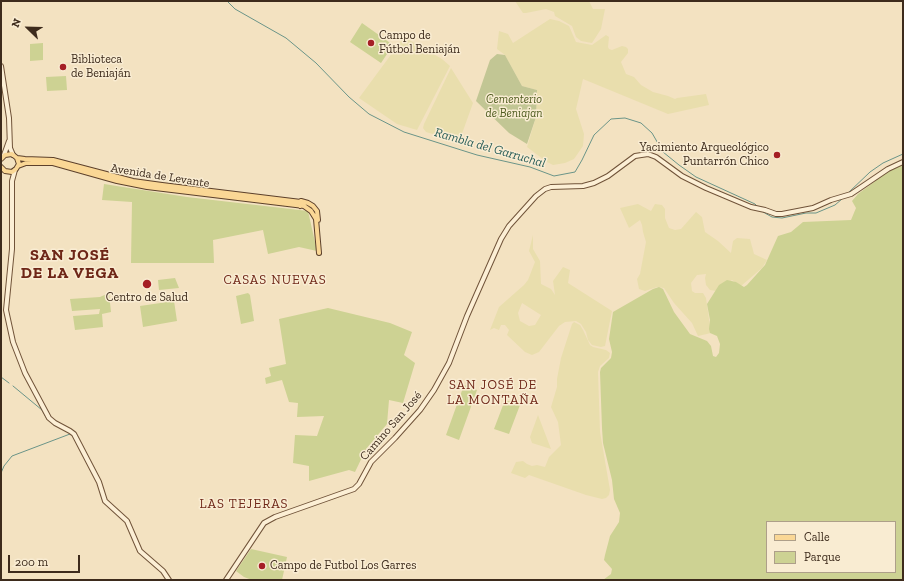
<!DOCTYPE html>
<html>
<head>
<meta charset="utf-8">
<style>
  body { margin:0 }
  #map { position:relative; width:904px; height:581px; overflow:hidden; background:#f3e2c1; font-family:"Zilla Slab",serif }
  canvas { display:block }
  .frame { position:absolute; inset:0; border:2px solid #3d2b1c; pointer-events:none }
  .legend { position:absolute; left:766px; top:521px; width:130px; height:52px; box-sizing:border-box; background:#f9ecd2; border:1px solid #ae9f89; margin:0; padding:5px 7px; list-style:none; font-size:12px; color:#3d2b1c }
  .legend li { display:flex; align-items:center; gap:8px; height:20px }
  .legend b { width:20px; border:1px solid #ae9f89 }
  .north { position:absolute; left:8px; top:8px; width:40px; height:40px; -webkit-text-stroke:3px #f9ecd2; paint-order:stroke; rotate:293deg; font-size:11px; font-weight:700; line-height:16px; text-align:center; color:#3d2b1c }
  .north::after { content:''; display:block; margin:auto; width:14px; height:18px; background:#3d2b1c; clip-path:polygon(50% 0,100% 100%,50% 72%,0 100%) }
  .scale { position:absolute; left:8px; top:555px; width:72px; height:18px; box-sizing:border-box; border:2px solid #3d2b1c; border-top:0; padding-left:5px; font-size:12px; line-height:14px; white-space:nowrap; color:#3d2b1c; -webkit-text-stroke:3px #f9ecd2; paint-order:stroke }
</style>
</head>
<body>
<div id="map">
<canvas width="904" height="581"></canvas>
<div class="frame"></div>
<ul class="legend">
<li><b style="height:5px;background:#fad795"></b>Calle</li>
<li><b style="height:11px;background:#cdd293"></b>Parque</li>
</ul>
<div class="north">N</div>
<div class="scale">200 m</div>
</div>
<script>
const c = document.querySelector('canvas').getContext('2d');
c.lineJoin = 'round';
function paint(path, color) {
  c.fillStyle = color;
  c.fill(path, 'evenodd');
}
function poly(rows) {
  const path = new Path2D();
  for (const r of rows) {
    path.moveTo(r[0], r[1]);
    for (let i = 2; i < r.length; i += 2) path.lineTo(r[i], r[i + 1]);
  }
  return path;
}
function trace(path, color, width, dash) {
  c.strokeStyle = color;
  c.lineWidth = width;
  c.lineCap = dash ? 'butt' : 'round';
  c.setLineDash(dash || []);
  c.stroke(path);
}
function label(font, color, halo, rows, align = 'center') {
  c.font = font + ' "Zilla Slab",serif';
  c.lineWidth = 3;
  c.setLineDash([]);
  c.textBaseline = 'middle';
  c.strokeStyle = halo;
  c.fillStyle = color;
  for (const [text, x, y, turn = 0] of rows) {
    c.save();
    c.translate(x, y);
    c.rotate((+turn || 0) * Math.PI / 180);
    c.textAlign = isNaN(turn) ? turn : align;
    if (halo) c.strokeText(text, 0, 0);
    c.fillText(text, 0, 0);
    c.restore();
  }
}
paint(poly([
  [515,1,589,1,593,9,605,9,601,29,592,43,581,41,576,37,572,26,555,16,554,12,546,9,526,13,523,13],
  [550,19,559,21,569,26,576,42,592,45,606,35,609,37,608,47,609,49,612,50,622,46,626,47,628,49,628,53,621,62,626,74,634,77,641,85,653,92,668,96,675,99,677,98,706,94,709,105,668,114,583,79,576,109,584,134,583,146,574,159,565,163,553,165,547,162,527,147,536,117,537,90,522,86,505,55,497,49,499,31,508,34,513,43],
  [404,37,442,59,450,66,417,130,397,124,359,98],
  [451,68,473,103,459,142,426,132,423,128,424,124],
  [638,204,651,211,655,204,662,205,665,209,665,218,669,228,675,230,681,229,696,212,702,217,705,232,718,241,731,253,733,241,737,238,750,239,754,254,767,260,762,268,741,286,732,280,716,291,710,290,706,285,705,278,706,274,697,275,691,283,692,291,695,293,703,293,706,298,711,333,698,336,692,323,674,303,664,288,657,287,645,291,639,289,637,279,640,274,646,242,643,232,642,225,640,220,629,228,620,208],
  [533,235,533,249,540,261,541,284,551,289,555,295,553,281,563,267,570,270,568,283,612,311,605,346,601,347,592,345,588,340,586,332,581,324,576,321,565,322,559,326,539,352,532,355,525,352,507,335,509,330,505,325,501,325,499,330,494,328,490,330,499,307,524,285,528,280,535,262,529,251],
  [522,303,541,315,535,325,529,326,520,321,518,313],
  [574,322,580,325,583,330,590,345,593,347,606,350,610,353,609,358,600,366,598,372,600,432,610,490,609,495,606,498,602,499,586,495,529,475,525,478,511,473,516,462,523,461,527,464,532,466,537,465,545,467,549,457,561,445,558,422,551,407,557,387,557,379,561,358,572,324],
  [538,415,551,449,532,443,530,437]
]), '#e9dead');
paint(poly([
  [362,23,393,45,381,63,350,42],
  [43,43,43,60,30,61,30,44],
  [66,76,67,90,47,91,46,77],
  [903,165,903,580,603,580,611,574,612,569,604,560,605,555,610,536,619,522,620,513,614,499,612,480,603,443,602,428,600,372,601,368,611,358,612,352,609,339,613,312,653,289,659,287,663,289,674,312,690,334,707,341,711,346,713,356,716,357,719,353,720,344,717,336,710,333,709,329,710,320,707,304,719,285,727,280,736,282,744,287,747,285,765,265,778,236,791,232,803,222,851,220,856,208,852,201,858,194,874,182,882,174],
  [767,522,895,522,895,572,767,572],
  [104,184,187,197,308,211,317,251,299,247,268,254,263,230,213,240,214,263,131,263,132,202,102,200],
  [175,278,179,288,159,290,158,280],
  [109,293,111,312,102,314,103,327,75,330,73,316,99,314,100,309,72,311,70,299,100,297],
  [248,293,250,295,254,321,241,324,236,296],
  [174,301,177,321,143,327,140,306],
  [328,308,390,323,412,332,404,355,415,363,403,403,389,400,387,424,366,449,355,472,349,470,309,481,309,466,293,463,295,435,317,436,324,416,297,417,298,403,289,402,282,380,266,384,265,378,271,376,269,368,286,364,279,319],
  [464,385,477,390,459,440,446,435],
  [505,400,520,405,509,434,494,429],
  [251,549,287,557,282,580,252,580,244,577,236,571]
]), '#cdd293');
paint(poly([
  [497,54,505,55,522,86,537,90,536,117,527,144,509,133,476,101,490,60]
]), '#c2c694');
trace(poly([
  [227,1,235,9,286,38,316,63,349,97,369,114,404,132,477,155,530,167,554,176,575,172,582,160,594,135,611,119,625,118,641,123,652,133,663,152,679,165,696,177,755,204,758,207],
  [847,194,870,172,883,163,903,154],
  [763,212,772,217,782,218,806,213,816,213,835,205,842,199],
  [1,377,9,383],
  [13,386,42,410,47,419],
  [1,473,4,466,12,456,70,434]
]), '#6a9488', 1);
const secondary = poly([
  [1,66,9,118,10,148,13,155],
  [4,155,9,141],
  [15,170,12,181,12,249,6,310,13,342,25,373,49,418,55,423,70,431,74,434,99,482,105,501,127,521,140,551,163,571,169,580],
  [226,580,264,523,275,517,354,489,359,484,371,462,395,438,420,410,434,390,449,363,467,316,501,239,509,226,536,196,545,189,551,187,583,186,594,183,608,176,635,156,648,154,656,157,682,176,706,188,751,207,765,210,776,214,782,214,813,208,831,200,851,194,857,190,888,169,903,162]
]);
const primary = poly([
  [17,158,25,159,53,160,133,181,162,185,301,202,302,204,300,206],
  [1,159,5,155,12,154,17,158,19,164,16,169,12,172,5,171,1,167],
  [18,166,26,163,53,163,117,181,147,187,304,206,311,211,316,219,319,253],
  [301,201,308,203,313,206,317,211,318,220]
]);
trace(secondary, '#705339', 6);
trace(primary, '#5c402b', 6);
trace(secondary, '#fcefd5', 4);
trace(primary, '#fad795', 4);
for (const [x, y, r, color] of [
  [371,43,4,"#a51f25"],
  [63,67,4,"#a51f25"],
  [777,155,4,"#a51f25"],
  [147,284,5,"#a51f25"],
  [262,566,4,"#a51f25"]
]) {
  const dot = new Path2D();
  dot.arc(x, y, r, 0, 2 * Math.PI);
  c.fillStyle = color;
  c.fill(dot);
  trace(dot, '#f9ecd2', 1.5);
}
label('12px', '#3d2b1c', '#f9ecd2', [
  ["Campo de",379,36],
  ["Fútbol Beniaján",379,50],
  ["Biblioteca",71,60],
  ["de Beniaján",71,74],
  ["Yacimiento Arqueológico",769,148,"right"],
  ["Puntarrón Chico",769,162,"right"],
  ["Centro de Salud",147,298,"center"],
  ["Campo de Futbol Los Garres",270,566]
], 'left');
label('italic 12px', '#4f5c20', '#f9ecd2', [
  ["Cementerio",514,100],
  ["de Beniajan",514,114]
]);
label('12px', '#3d2b1c', '#f9ecd2', [
  ["Avenida de Levante",160,176,9],
  ["Camino San José",391,426,-49]
]);
label('italic 13px', '#2a5e59', '#f9ecd2', [
  ["Rambla del Garruchal",490,148,16]
]);
c.letterSpacing = '1px';
label('13px', '#6e2617', '#f9ecd2', [
  ["CASAS NUEVAS",275,280],
  ["SAN JOSÉ DE",493,385],
  ["LA MONTAÑA",493,400],
  ["LAS TEJERAS",244,504]
]);
c.letterSpacing = '0px';
c.letterSpacing = '1px';
label('bold 16px', '#6e2617', '#f9ecd2', [
  ["SAN JOSÉ",70,255],
  ["DE LA VEGA",70,273]
]);
c.letterSpacing = '0px';
</script>
</body>
</html>
